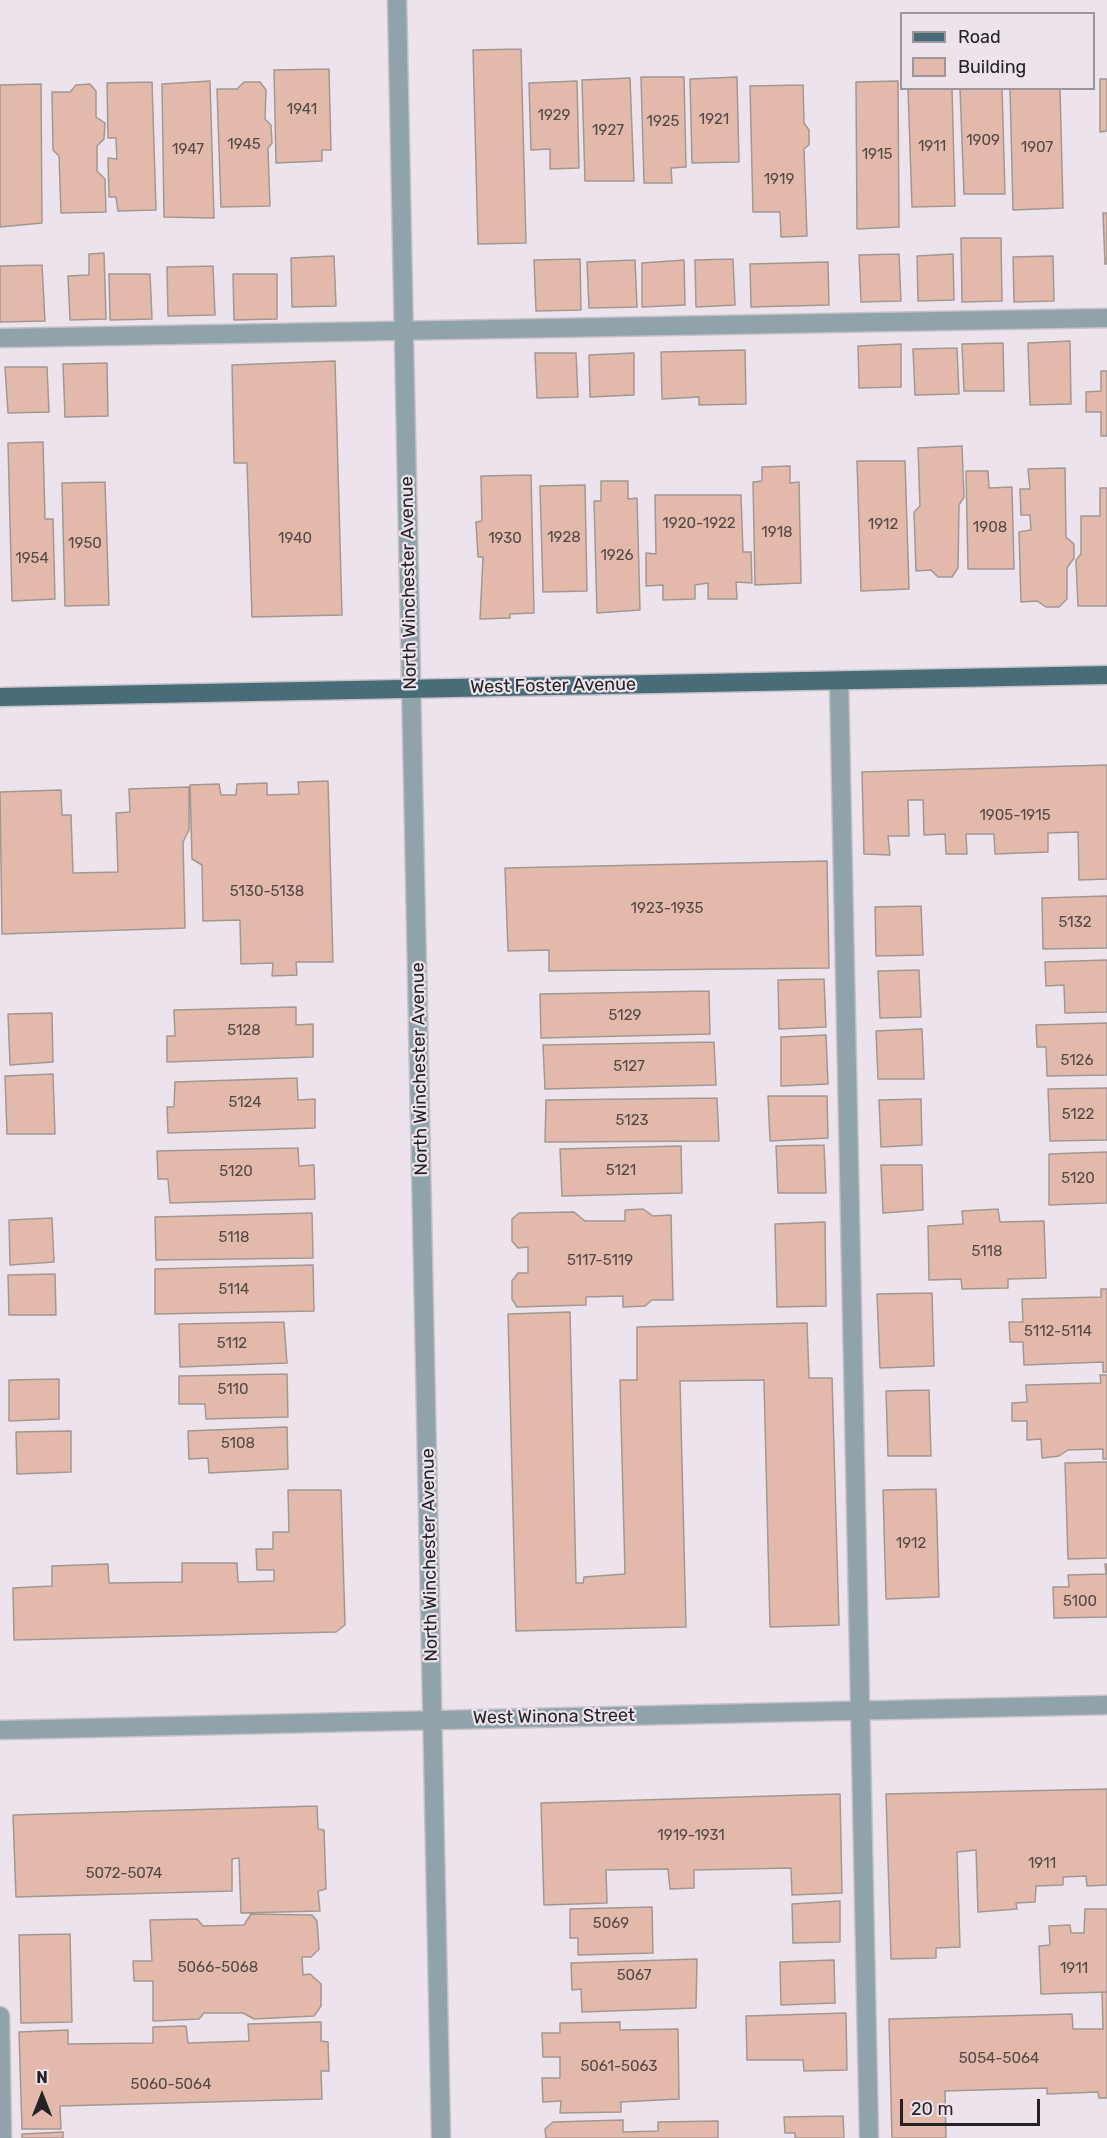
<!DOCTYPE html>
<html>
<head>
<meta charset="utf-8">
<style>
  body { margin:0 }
  #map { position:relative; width:1107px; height:2138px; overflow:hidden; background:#ece3ec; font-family:Rubik,sans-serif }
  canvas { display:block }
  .legend { position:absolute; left:900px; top:12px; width:195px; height:78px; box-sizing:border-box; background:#ece3ec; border:2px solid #9c969c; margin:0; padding:8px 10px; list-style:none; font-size:18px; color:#252225 }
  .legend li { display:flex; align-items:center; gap:12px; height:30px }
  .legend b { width:30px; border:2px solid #9c969c }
  .north { position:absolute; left:12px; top:2066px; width:60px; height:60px; -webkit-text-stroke:4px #ece3ec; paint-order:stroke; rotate:0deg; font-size:16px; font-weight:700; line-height:24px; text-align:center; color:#252225 }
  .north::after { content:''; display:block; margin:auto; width:21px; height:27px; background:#252225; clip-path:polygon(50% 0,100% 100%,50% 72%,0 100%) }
  .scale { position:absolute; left:900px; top:2099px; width:140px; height:27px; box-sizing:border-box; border:3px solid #252225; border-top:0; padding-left:8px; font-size:18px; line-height:21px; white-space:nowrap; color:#252225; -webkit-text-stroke:4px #ece3ec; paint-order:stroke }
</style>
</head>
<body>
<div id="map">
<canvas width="1107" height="2138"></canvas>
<ul class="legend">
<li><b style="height:8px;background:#486c78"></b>Road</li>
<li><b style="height:16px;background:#e2b9aa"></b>Building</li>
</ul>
<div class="north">N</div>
<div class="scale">20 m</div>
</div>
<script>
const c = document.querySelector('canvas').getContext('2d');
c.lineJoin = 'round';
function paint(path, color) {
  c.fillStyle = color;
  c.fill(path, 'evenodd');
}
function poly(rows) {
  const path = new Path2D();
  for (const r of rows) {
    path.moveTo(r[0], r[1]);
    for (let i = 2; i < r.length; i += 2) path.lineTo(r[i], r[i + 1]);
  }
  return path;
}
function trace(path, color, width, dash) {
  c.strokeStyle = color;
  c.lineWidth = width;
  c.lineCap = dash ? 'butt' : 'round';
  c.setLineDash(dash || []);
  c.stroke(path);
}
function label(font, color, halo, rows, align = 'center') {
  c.font = font + ' Rubik,sans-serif';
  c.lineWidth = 4.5;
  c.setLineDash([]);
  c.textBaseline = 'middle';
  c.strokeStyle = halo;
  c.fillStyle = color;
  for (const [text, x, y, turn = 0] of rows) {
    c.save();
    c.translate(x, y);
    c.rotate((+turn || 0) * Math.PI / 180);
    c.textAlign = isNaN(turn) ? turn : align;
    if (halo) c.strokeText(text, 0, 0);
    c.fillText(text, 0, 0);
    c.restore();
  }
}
const building = poly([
  [521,49,526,243,478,244,473,50,521,49],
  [329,69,331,150,322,150,322,161,276,163,274,70,329,69],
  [641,77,684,77,686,167,671,168,672,183,644,183,641,77],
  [737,77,739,162,692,163,690,79,737,77],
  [630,78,634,181,585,181,582,80,630,78],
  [1100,79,1107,79,1107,131,1100,132,1100,79],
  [210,81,214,218,164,217,162,84,210,81],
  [577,81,579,168,550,169,550,149,531,150,529,83,577,81],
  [898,81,899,227,857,229,856,82,898,81],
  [152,82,156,210,118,211,116,197,109,197,108,158,117,159,116,138,108,138,107,83,152,82],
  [244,82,260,82,266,90,265,119,271,125,272,143,268,148,270,206,221,207,217,89,237,89,244,82],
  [41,84,42,223,0,227,0,85,41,84],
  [90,84,96,91,96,117,105,123,104,139,97,146,97,171,105,179,106,212,61,213,59,156,53,150,52,92,70,92,76,85,90,84],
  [803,85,804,123,809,130,809,145,804,149,807,236,781,237,780,212,753,212,750,86,803,85],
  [908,88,952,88,955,206,912,207,908,88],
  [960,88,1002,88,1005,194,964,194,960,88],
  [1010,88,1060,88,1063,208,1013,210,1010,88],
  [1103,213,1107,213,1107,264,1105,264,1103,213],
  [961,238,1001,238,1002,301,962,302,961,238],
  [104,253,106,319,70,320,68,276,89,275,89,254,104,253],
  [899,254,901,301,861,302,859,255,899,254],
  [953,254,954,300,918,301,917,256,953,254],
  [334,256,336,306,292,307,291,258,334,256],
  [1053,256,1054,301,1014,302,1013,257,1053,256],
  [580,259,581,310,536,311,534,260,580,259],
  [733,259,735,305,696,307,695,260,733,259],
  [635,260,637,307,589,308,587,262,635,260],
  [684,260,685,305,642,307,642,263,684,260],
  [828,262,829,305,751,307,750,264,828,262],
  [42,265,45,321,0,322,0,266,42,265],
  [213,266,215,315,168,316,167,267,213,266],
  [109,274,150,274,152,319,110,320,109,274],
  [233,274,277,274,277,319,234,320,233,274],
  [1070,341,1071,404,1030,405,1028,343,1070,341],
  [1003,343,1004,391,964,391,962,344,1003,343],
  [901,344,901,387,859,388,858,346,901,344],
  [957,348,959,394,915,395,913,349,957,348],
  [745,350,746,404,699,405,699,397,662,399,661,352,745,350],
  [535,353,576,353,578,397,537,398,535,353],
  [634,353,634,395,590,397,589,355,634,353],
  [335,361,342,615,252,617,247,463,234,463,232,365,335,361],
  [107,363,108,416,65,417,63,364,107,363],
  [5,367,47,367,49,412,8,413,5,367],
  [1101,371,1107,371,1107,436,1101,436,1101,412,1086,412,1086,392,1101,391,1101,371],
  [43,442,45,519,53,519,55,599,12,601,8,443,43,442],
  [962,446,964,497,959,505,958,568,952,577,938,577,931,570,916,571,914,512,920,506,918,448,962,446],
  [857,461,905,461,909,589,861,591,857,461],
  [790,466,790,483,799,482,801,583,755,585,753,482,762,481,762,467,790,466],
  [1065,468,1066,537,1074,544,1074,558,1067,568,1067,599,1059,607,1046,607,1037,601,1021,602,1019,532,1031,530,1030,515,1021,515,1020,489,1030,489,1028,469,1065,468],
  [966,471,988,471,989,488,1012,487,1014,569,968,569,966,471],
  [531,475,534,613,510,614,510,618,480,619,483,557,478,557,476,522,482,521,481,476,531,475],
  [601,481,628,481,628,499,637,498,640,610,597,613,594,501,601,501,601,481],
  [105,482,109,605,65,606,62,483,105,482],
  [585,485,587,591,543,592,540,486,585,485],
  [1100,488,1107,488,1107,606,1078,606,1076,560,1081,554,1081,516,1100,516,1100,488],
  [655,495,741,495,743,552,751,552,752,583,736,582,737,599,708,599,708,583,695,585,695,599,663,600,663,585,646,586,646,553,656,554,655,495],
  [1107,765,1107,879,1079,880,1078,832,1048,833,1048,852,995,854,994,834,966,834,967,854,946,854,945,834,924,835,923,800,908,800,909,836,888,836,890,855,864,854,862,772,1107,765],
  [328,781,333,962,296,962,297,975,272,976,273,963,241,964,240,920,203,921,202,865,192,859,190,785,219,784,221,795,236,795,237,784,267,783,267,795,299,794,298,782,328,781],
  [189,787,189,830,183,842,185,928,2,934,0,792,61,790,62,815,71,815,73,873,118,872,116,813,130,812,129,789,189,787],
  [827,861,829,968,549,971,549,950,508,951,505,868,827,861],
  [1107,896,1107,948,1043,949,1042,898,1107,896],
  [921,906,923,955,876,956,875,907,921,906],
  [1107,960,1107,1012,1065,1013,1064,985,1046,986,1045,962,1107,960],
  [919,970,921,1017,880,1018,878,971,919,970],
  [824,979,826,1027,779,1029,778,980,824,979],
  [709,991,710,1034,541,1038,540,994,709,991],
  [296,1007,296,1025,313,1024,313,1057,167,1062,167,1036,175,1036,174,1010,296,1007],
  [52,1013,53,1062,10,1065,8,1014,52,1013],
  [1107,1023,1107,1075,1047,1076,1046,1047,1037,1047,1036,1025,1107,1023],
  [922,1029,924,1079,878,1079,876,1031,922,1029],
  [826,1035,828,1084,781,1086,781,1037,826,1035],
  [714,1042,716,1085,545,1089,543,1045,714,1042],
  [53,1074,55,1134,7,1134,5,1076,53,1074],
  [297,1078,298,1100,315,1099,315,1128,168,1133,167,1107,174,1107,175,1082,297,1078],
  [1107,1088,1107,1140,1050,1141,1048,1089,1107,1088],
  [768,1096,827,1096,828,1138,770,1141,768,1096],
  [717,1098,719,1141,545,1142,546,1100,717,1098],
  [921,1099,922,1145,881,1147,879,1100,921,1099],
  [824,1145,826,1193,778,1193,776,1146,824,1145],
  [681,1146,682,1193,562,1196,560,1149,681,1146],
  [298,1148,299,1166,314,1165,315,1199,170,1203,168,1179,158,1179,157,1151,298,1148],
  [1107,1152,1107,1203,1049,1205,1049,1154,1107,1152],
  [881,1165,922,1165,923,1210,883,1213,881,1165],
  [643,1209,653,1216,671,1215,673,1300,652,1300,645,1306,623,1307,623,1296,586,1297,586,1305,517,1307,512,1299,512,1281,518,1273,528,1273,528,1247,518,1248,512,1241,512,1219,519,1213,574,1212,585,1221,625,1221,625,1210,643,1209],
  [998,1209,1000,1222,1044,1221,1046,1278,1008,1279,1008,1288,962,1289,961,1279,929,1280,928,1226,963,1224,962,1211,998,1209],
  [312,1213,313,1258,156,1260,155,1217,312,1213],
  [52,1218,54,1262,10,1265,9,1220,52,1218],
  [825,1222,826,1306,777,1307,775,1224,825,1222],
  [313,1265,314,1311,155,1314,155,1269,313,1265],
  [55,1274,56,1315,9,1315,8,1275,55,1274],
  [1101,1289,1107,1289,1107,1372,1103,1372,1103,1362,1024,1365,1023,1342,1010,1342,1009,1322,1023,1322,1022,1299,1101,1297,1101,1289],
  [932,1293,934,1366,880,1368,877,1294,932,1293],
  [570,1312,576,1583,583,1583,584,1577,625,1574,620,1380,637,1380,637,1327,807,1323,809,1378,832,1378,839,1625,770,1627,764,1380,680,1381,686,1627,516,1631,508,1314,570,1312],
  [284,1322,287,1363,180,1367,179,1324,284,1322],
  [287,1374,288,1417,206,1419,205,1404,179,1404,179,1376,287,1374],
  [1100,1375,1107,1375,1107,1459,1103,1459,1103,1449,1068,1450,1059,1456,1042,1458,1041,1439,1027,1440,1027,1421,1012,1421,1012,1403,1027,1402,1026,1385,1101,1383,1100,1375],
  [59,1379,59,1419,9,1421,9,1380,59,1379],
  [929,1390,931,1456,888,1456,886,1391,929,1390],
  [287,1427,288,1469,209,1473,208,1458,189,1459,188,1431,287,1427],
  [71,1431,71,1472,17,1474,16,1432,71,1431],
  [1107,1462,1107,1558,1068,1559,1065,1463,1107,1462],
  [936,1489,939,1597,886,1599,883,1490,936,1489],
  [288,1490,341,1490,345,1625,336,1632,14,1640,13,1588,52,1586,52,1566,108,1564,109,1583,182,1582,182,1563,237,1563,238,1582,274,1581,274,1570,257,1570,256,1549,273,1549,273,1532,289,1532,288,1490],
  [1105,1564,1107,1564,1107,1617,1054,1618,1053,1587,1069,1587,1068,1575,1106,1574,1105,1564],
  [1107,1789,1107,1885,1087,1886,1086,1876,1063,1877,1063,1885,1036,1886,1035,1902,1016,1903,1017,1909,978,1912,976,1850,957,1852,960,1947,936,1948,936,1958,891,1959,886,1794,1107,1789],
  [840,1794,842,1893,792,1895,791,1868,694,1870,694,1888,670,1889,668,1869,606,1870,607,1903,544,1905,541,1803,840,1794],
  [317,1806,318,1829,324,1830,326,1889,318,1891,320,1911,241,1913,239,1858,232,1859,232,1891,16,1897,13,1815,317,1806],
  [840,1901,840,1942,793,1943,792,1904,840,1901],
  [652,1907,653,1953,578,1955,578,1938,570,1938,570,1909,652,1907],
  [1085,1909,1107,1909,1107,1992,1041,1994,1039,1946,1050,1945,1049,1926,1070,1925,1071,1933,1084,1933,1085,1909],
  [251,1914,312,1915,317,1921,319,1949,311,1957,302,1957,303,1975,310,1974,321,1984,321,2006,314,2016,254,2019,243,2013,204,2013,199,2019,153,2021,153,1981,134,1981,133,1961,152,1961,150,1920,197,1919,203,1926,244,1925,251,1914],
  [70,1934,72,2022,21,2023,19,1935,70,1934],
  [697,1959,696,2008,582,2012,581,1989,572,1990,571,1963,697,1959],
  [834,1960,835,2003,781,2005,780,1962,834,1960],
  [1102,1992,1107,1992,1107,2098,1099,2098,1098,2092,1047,2094,1047,2088,945,2091,946,2138,892,2138,889,2019,1072,2014,1073,2029,1103,2029,1102,1992],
  [846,2013,847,2070,804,2071,803,2060,747,2060,746,2016,846,2013],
  [321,2022,321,2041,328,2042,329,2071,321,2071,322,2099,60,2106,61,2129,22,2129,19,2032,68,2030,68,2044,153,2043,153,2027,186,2026,188,2043,249,2041,248,2024,321,2022],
  [620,2022,620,2030,678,2029,679,2099,621,2102,621,2112,560,2113,561,2101,543,2102,542,2078,560,2078,560,2057,543,2057,542,2033,560,2033,560,2023,620,2022],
  [843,2116,844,2138,795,2138,795,2133,785,2133,784,2117,843,2116],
  [623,2120,623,2132,658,2131,658,2122,718,2121,718,2138,546,2138,545,2129,553,2122,623,2120],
  [63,2132,63,2138,22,2138,22,2134,63,2132]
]);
paint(building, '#e2b9aa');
trace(building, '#a39792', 1.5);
const lane = poly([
  [0,338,1107,318],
  [839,681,869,2138],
  [0,2016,2,2138]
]);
const street = poly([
  [397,0,441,2138],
  [0,1730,1107,1705]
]);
const primary = poly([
  [0,697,1107,675]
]);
trace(lane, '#c8c0c8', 21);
trace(street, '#c8c0c8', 21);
trace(primary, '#c8c0c8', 21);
trace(lane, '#90a3aa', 18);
trace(street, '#90a3aa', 18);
trace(primary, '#486c78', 18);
label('15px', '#544846', null, [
  ["1941",302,110],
  ["1929",554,116],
  ["1921",714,120],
  ["1925",663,122],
  ["1927",608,131],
  ["1909",983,141],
  ["1945",244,145],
  ["1911",932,147],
  ["1907",1037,148],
  ["1947",188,150],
  ["1915",877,155],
  ["1919",779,180],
  ["1920-1922",699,524],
  ["1912",883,525],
  ["1908",990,528],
  ["1918",777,533],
  ["1928",564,538],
  ["1940",295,539],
  ["1930",505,539],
  ["1950",85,544],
  ["1926",617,556],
  ["1954",32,559],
  ["1905-1915",1015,816],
  ["5130-5138",267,892],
  ["1923-1935",667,909],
  ["5132",1075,923],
  ["5129",625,1016],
  ["5128",244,1031],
  ["5126",1077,1061],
  ["5127",629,1067],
  ["5124",245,1103],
  ["5122",1078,1115],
  ["5123",632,1121],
  ["5121",621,1171],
  ["5120",236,1172],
  ["5120",1078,1179],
  ["5118",234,1238],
  ["5118",987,1252],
  ["5117-5119",600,1261],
  ["5114",234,1290],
  ["5112-5114",1058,1332],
  ["5112",232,1344],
  ["5110",233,1390],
  ["5108",238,1444],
  ["1912",911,1544],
  ["5100",1080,1602],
  ["1919-1931",691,1836],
  ["1911",1042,1864],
  ["5072-5074",124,1874],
  ["5069",611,1924],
  ["5066-5068",218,1968],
  ["1911",1074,1969],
  ["5067",634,1976],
  ["5054-5064",999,2059],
  ["5061-5063",619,2067],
  ["5060-5064",171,2085]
]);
label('18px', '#252225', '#ece3ec', [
  ["North Winchester Avenue",409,583,-91],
  ["West Foster Avenue",553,686,-1],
  ["North Winchester Avenue",420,1069,-91],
  ["North Winchester Avenue",430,1555,-91],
  ["West Winona Street",554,1717,-1]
]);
</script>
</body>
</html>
